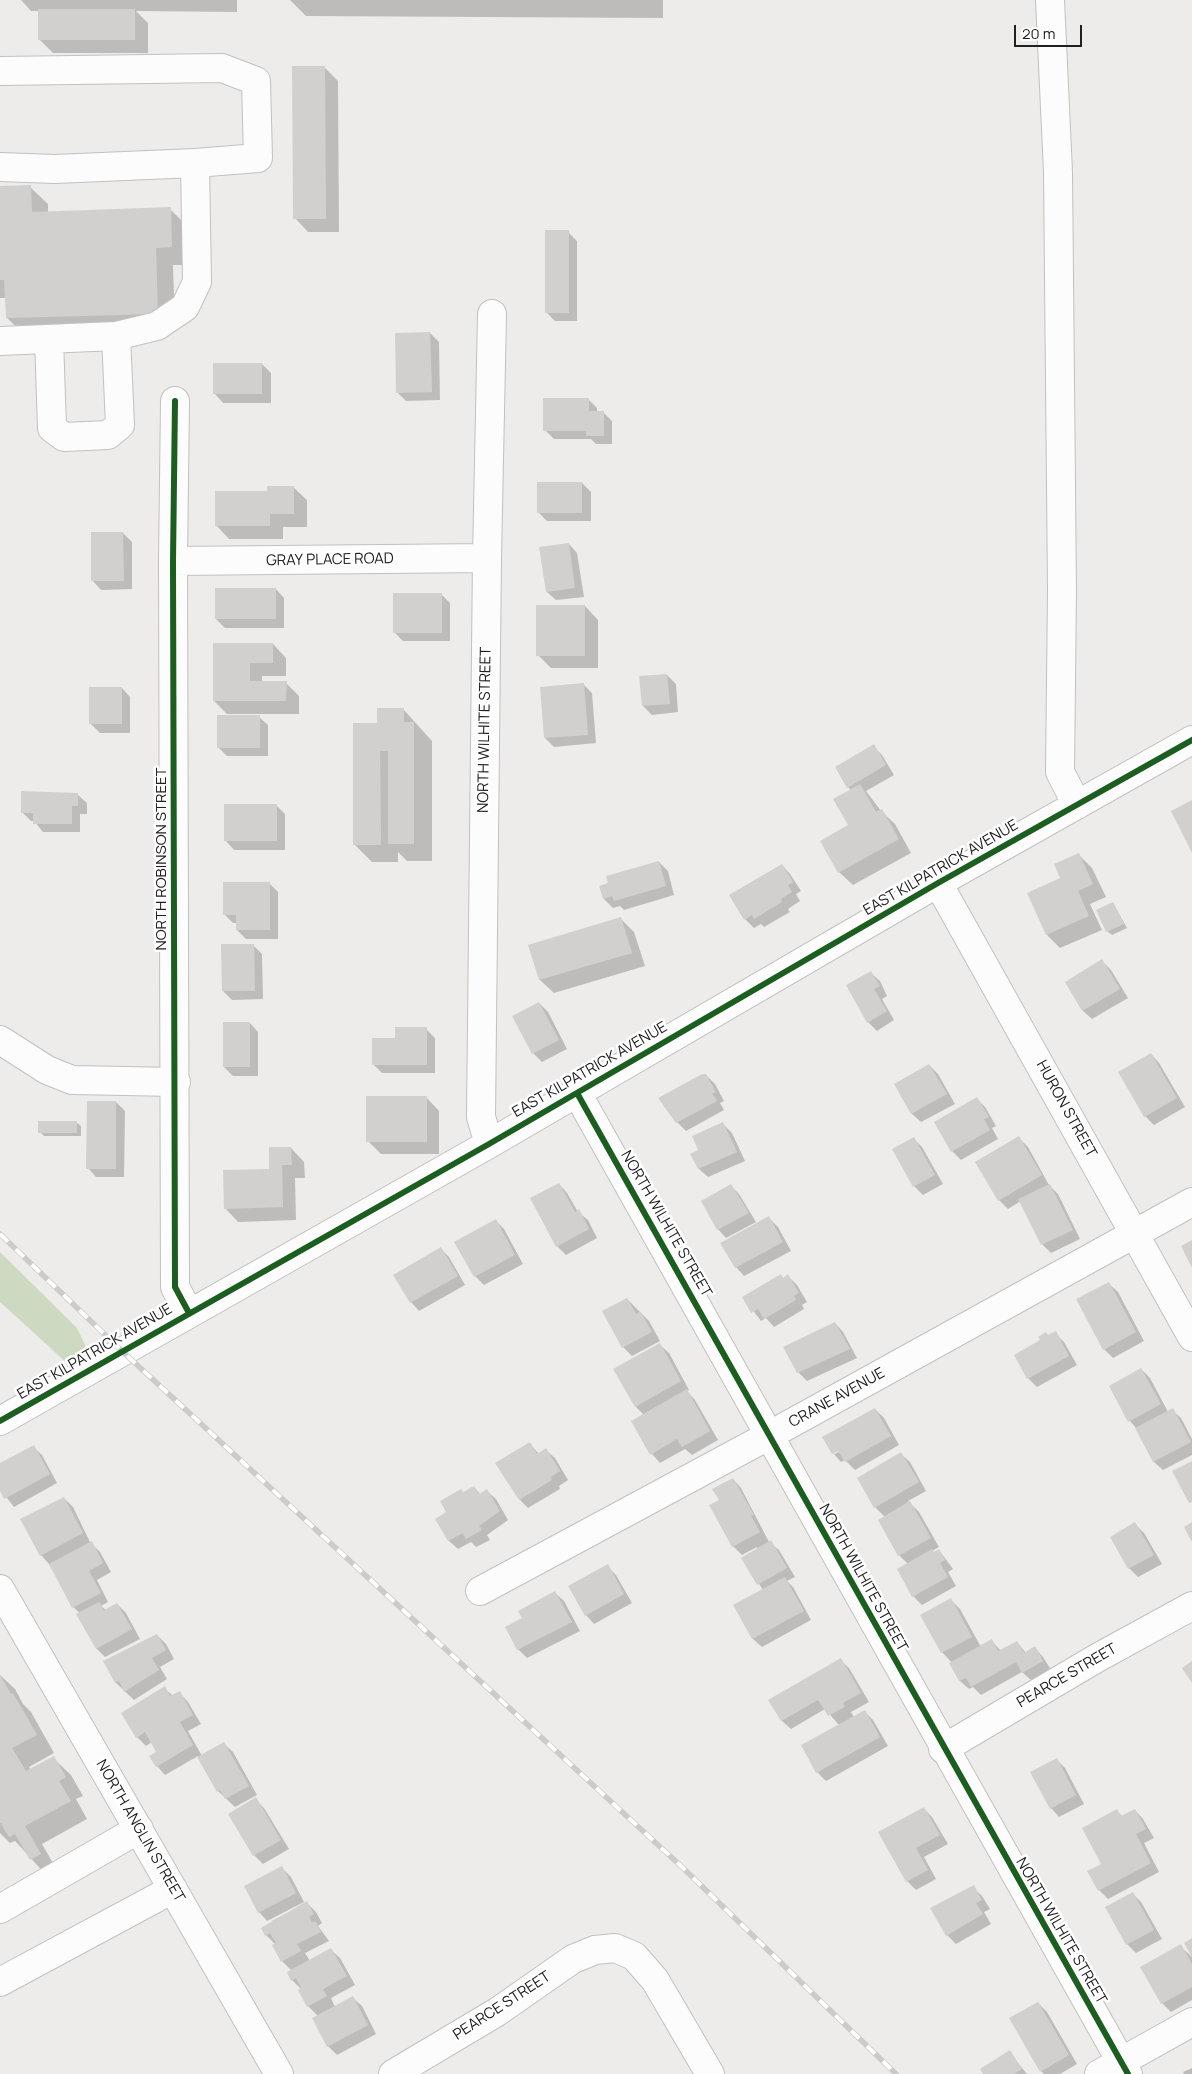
<!DOCTYPE html>
<html>
<head>
<meta charset="utf-8">
<style>
  body { margin:0 }
  #map { position:relative; width:1192px; height:2074px; overflow:hidden; background:#eeecea; font-family:Manrope,sans-serif }
  canvas { display:block }
  .scale { position:absolute; left:1014px; top:25px; width:68px; height:22px; box-sizing:border-box; border:2px solid #202020; border-top:0; padding-left:6px; font-size:15px; line-height:18px; white-space:nowrap; color:#202020; -webkit-text-stroke:4px #fff; paint-order:stroke }
</style>
</head>
<body>
<div id="map">
<canvas width="1192" height="2074"></canvas>
<div class="scale">20 m</div>
</div>
<script>
const c = document.querySelector('canvas').getContext('2d');
c.lineJoin = 'round';
function paint(path, color) {
  c.fillStyle = color;
  c.fill(path, 'evenodd');
}
function poly(rows) {
  const path = new Path2D();
  for (const r of rows) {
    path.moveTo(r[0], r[1]);
    for (let i = 2; i < r.length; i += 2) path.lineTo(r[i], r[i + 1]);
  }
  return path;
}
function trace(path, color, width, dash) {
  c.strokeStyle = color;
  c.lineWidth = width;
  c.lineCap = dash ? 'butt' : 'round';
  c.setLineDash(dash || []);
  c.stroke(path);
}
function label(font, color, halo, rows, align = 'center') {
  c.font = font + ' Manrope,sans-serif';
  c.lineWidth = 5;
  c.setLineDash([]);
  c.textBaseline = 'middle';
  c.strokeStyle = halo;
  c.fillStyle = color;
  for (const [text, x, y, turn = 0] of rows) {
    c.save();
    c.translate(x, y);
    c.rotate((+turn || 0) * Math.PI / 180);
    c.textAlign = isNaN(turn) ? turn : align;
    if (halo) c.strokeText(text, 0, 0);
    c.fillText(text, 0, 0);
    c.restore();
  }
}
paint(poly([
  [0,1252,77,1328,85,1345,87,1359,76,1364,68,1364,0,1302]
]), '#ced9c2');
paint(poly([
  [21,0,237,0,237,12,136,11,148,23,148,53,53,53,40,40,40,11,31,11],
  [290,0,663,0,663,18,306,16],
  [324,67,338,81,339,232,308,232,295,218],
  [0,187,30,187,48,204,48,212,170,209,188,227,189,265,173,265,175,331,25,335,7,318,6,298,0,298],
  [568,232,577,241,577,321,555,321,546,312],
  [430,333,439,342,440,400,406,401,397,392],
  [262,364,271,373,271,403,223,403,215,394],
  [588,399,597,408,597,412,603,412,612,421,612,444,596,444,591,439,554,439,545,430],
  [582,483,591,492,591,521,547,521,538,512],
  [293,487,307,500,307,527,283,527,283,539,229,539,216,525,269,492],
  [123,533,132,542,132,589,101,590,93,581],
  [569,544,577,553,584,597,556,600,547,592],
  [276,589,284,598,284,628,225,628,216,619],
  [441,594,450,603,450,641,403,641,394,632],
  [585,606,598,620,598,668,551,668,538,655],
  [214,644,273,644,286,658,286,676,262,676,262,683,286,683,299,696,299,714,227,714,214,701],
  [667,675,676,684,678,712,652,715,643,706],
  [583,684,592,693,596,743,554,747,545,738],
  [122,688,130,697,130,733,100,733,91,724],
  [403,709,432,741,432,861,407,861,398,852,398,862,372,862,354,844,378,724],
  [259,717,268,725,268,756,227,756,218,747],
  [873,746,882,755,894,775,866,791,881,811,895,824,911,853,853,885,839,872,849,826,851,790,848,787],
  [78,795,87,803,87,814,80,814,80,832,43,832,34,821,31,821,22,812],
  [276,805,285,814,285,850,234,850,226,841],
  [1079,855,1092,868,1106,897,1090,904,1102,930,1060,948,1047,935,1062,879],
  [659,862,668,871,674,895,624,910,620,906,613,908,604,899,601,886],
  [782,865,790,874,801,891,796,894,800,901,788,909,790,912,764,927,761,924,754,928,745,919],
  [269,883,278,892,278,939,246,939,237,930,237,923,233,923,224,914],
  [1113,903,1127,928,1112,935,1107,931],
  [621,919,634,932,645,966,554,993,540,980,530,946],
  [253,945,262,954,263,999,232,1000,223,991],
  [1102,961,1111,970,1128,998,1092,1019,1083,1011,1066,982],
  [871,973,880,981,887,996,882,999,894,1020,877,1031,868,1022],
  [539,1003,548,1012,567,1049,542,1062,533,1053],
  [250,1023,258,1032,258,1076,233,1076,224,1067],
  [426,1029,435,1038,435,1073,382,1073,373,1064,396,1039],
  [1151,1054,1159,1063,1185,1107,1154,1125,1145,1116],
  [929,1065,938,1074,955,1104,921,1122,912,1114,895,1084],
  [706,1075,715,1084,724,1101,720,1103,724,1110,686,1131,677,1122],
  [426,1097,439,1111,439,1154,381,1154,368,1141],
  [977,1099,985,1107,996,1126,992,1128,998,1139,961,1160,952,1151,936,1122],
  [116,1102,125,1111,124,1177,96,1177,88,1168],
  [76,1122,81,1126,81,1136,44,1136,40,1132],
  [723,1124,732,1133,745,1161,708,1177,699,1169,692,1154,700,1150],
  [1019,1138,1028,1147,1049,1185,1058,1194,1080,1239,1051,1253,1042,1244,1021,1201,1008,1209,999,1200],
  [914,1139,922,1147,943,1184,923,1195,914,1186],
  [291,1148,304,1162,305,1178,295,1178,296,1220,238,1222,225,1208,271,1170],
  [559,1184,567,1193,578,1212,588,1220,597,1238,566,1255,557,1246],
  [730,1185,739,1194,756,1222,726,1238,718,1229],
  [769,1218,778,1227,791,1251,744,1276,736,1267],
  [496,1221,504,1229,523,1264,484,1285,475,1276],
  [441,1249,449,1257,465,1285,419,1311,411,1302],
  [788,1276,797,1285,807,1302,802,1305,804,1309,774,1327,766,1318,761,1321,743,1297],
  [1109,1284,1118,1292,1144,1341,1113,1358,1104,1349],
  [627,1299,649,1321,660,1341,632,1356,623,1347],
  [835,1323,843,1332,857,1358,807,1381,798,1372],
  [1055,1333,1064,1342,1077,1365,1037,1387,1028,1378,1015,1356],
  [660,1345,669,1353,689,1390,687,1391,695,1400,718,1440,692,1455,685,1449,660,1463,652,1454,644,1415,636,1407,615,1369],
  [1141,1369,1150,1378,1168,1412,1172,1410,1181,1418,1192,1439,1192,1455,1163,1470,1154,1462,1136,1428,1130,1421],
  [875,1409,884,1418,899,1445,855,1470,845,1460,841,1462,834,1454,845,1449,843,1447,834,1452,834,1454,824,1438],
  [530,1444,539,1454,546,1450,555,1458,568,1480,559,1486,560,1489,528,1508,520,1500],
  [33,1447,42,1455,57,1483,14,1507,0,1489,0,1464],
  [901,1454,910,1462,926,1491,908,1501,919,1512,939,1547,932,1551,934,1553,939,1550,953,1569,948,1572,956,1586,922,1605,913,1596,908,1564,899,1555,879,1520,885,1517,875,1507],
  [733,1479,741,1488,769,1542,779,1550,795,1577,787,1581,793,1587,811,1620,762,1647,753,1639,735,1605,763,1590,742,1558,758,1549,757,1547,742,1555,733,1546,720,1500],
  [474,1487,481,1495,487,1491,496,1499,508,1520,487,1535,490,1540,476,1547,471,1542,458,1549,449,1541,437,1519,448,1513,464,1493],
  [64,1498,73,1507,90,1542,100,1552,111,1572,97,1580,108,1602,101,1606,106,1610,117,1604,126,1613,140,1639,105,1657,97,1649,80,1613,73,1607,49,1564,41,1555],
  [1135,1524,1144,1533,1162,1564,1138,1577,1129,1568,1112,1537],
  [607,1566,616,1575,632,1603,594,1624,586,1615],
  [555,1593,564,1601,580,1631,527,1658,518,1649,506,1627,523,1618],
  [951,1600,960,1609,981,1647,992,1641,1001,1651,1017,1642,1026,1653,1035,1648,1043,1657,1051,1670,1032,1681,1022,1672,981,1695,973,1687,969,1689,960,1681,951,1664,952,1663,942,1652],
  [157,1635,166,1644,174,1659,160,1667,167,1679,134,1700,116,1683,105,1662],
  [840,1660,849,1668,869,1702,851,1712,854,1717,864,1711,873,1720,888,1746,826,1781,817,1772,839,1725,825,1709,791,1729,782,1721,770,1700],
  [0,1675,15,1689,23,1704,31,1712,54,1753,29,1767,31,1770,53,1758,71,1775,83,1796,76,1799,87,1819,42,1844,58,1872,48,1877,15,1841,10,1843,0,1833,0,1823,7,1820,0,1821],
  [164,1688,173,1696,180,1693,188,1702,201,1724,188,1731,202,1756,224,1744,233,1752,257,1795,235,1807,218,1791,198,1756,165,1775,157,1766,158,1753,152,1742,146,1746,137,1737],
  [1056,1759,1065,1768,1084,1804,1059,1817,1051,1808],
  [255,1799,264,1808,289,1849,263,1864,254,1855],
  [923,1808,932,1817,948,1844,924,1857,936,1879,916,1890,907,1881,880,1833],
  [1116,1810,1123,1817,1135,1810,1143,1819,1154,1838,1144,1843,1159,1872,1108,1899,1099,1890],
  [282,1868,291,1877,304,1902,267,1921,259,1912],
  [973,1887,982,1896,990,1909,984,1912,991,1924,956,1944,947,1935],
  [1132,1893,1141,1902,1162,1939,1136,1953,1127,1944],
  [307,1903,316,1912,322,1923,318,1926,329,1941,305,1953,310,1961,331,1950,340,1958,355,1985,331,1998,335,2007,353,1998,362,2006,376,2034,337,2055,328,2046,318,2016,308,2006,302,1990,292,1980,292,1971,282,1961,276,1945,266,1935,272,1921],
  [1180,1946,1192,1957,1192,2000,1171,2012,1162,2003],
  [1038,2003,1047,2012,1077,2064,1060,2074,1044,2074,1041,2071],
  [1009,2052,1027,2074,985,2074],
  [1192,2068,1192,2074,1184,2074,1183,2072]
]), '#0003');
paint(poly([
  [38,9,135,9,135,40,38,40],
  [292,66,325,66,326,219,293,219],
  [31,185,32,212,171,207,172,247,156,248,158,314,6,318,4,280,0,280,0,186],
  [545,230,569,230,569,313,545,313],
  [430,332,432,392,396,393,395,333],
  [213,363,262,363,262,394,213,394],
  [543,398,589,398,589,411,604,411,604,436,586,436,586,431,543,431],
  [537,482,582,482,582,513,537,513],
  [267,486,294,486,294,514,270,514,270,526,215,526,215,491,267,491],
  [91,532,123,532,124,581,91,581],
  [569,543,575,588,546,592,539,547],
  [215,588,276,588,276,619,215,619],
  [393,593,442,593,442,633,393,633],
  [536,605,585,605,585,656,536,656],
  [213,643,273,643,273,663,250,663,250,681,287,681,286,701,213,701],
  [667,674,670,704,642,706,639,676],
  [584,683,588,735,544,738,540,687],
  [89,687,122,687,122,724,89,724],
  [377,708,404,708,404,722,414,722,414,844,388,844,388,751,380,751,381,845,353,845,353,723,377,723],
  [217,715,260,715,260,748,217,748],
  [874,744,886,765,847,788,835,767],
  [860,784,876,812,882,809,899,839,838,873,820,841,848,825,833,799],
  [21,791,78,793,78,806,72,806,72,824,33,824,33,813,21,813],
  [1192,800,1192,853,1171,811],
  [224,804,277,804,277,841,224,841],
  [1079,853,1093,884,1078,891,1089,916,1046,935,1027,893,1060,878,1054,864],
  [659,861,666,886,614,901,612,896,603,899,599,886,608,883,606,876],
  [782,864,793,882,788,885,792,892,781,899,782,902,754,919,752,915,744,920,729,895],
  [223,882,270,882,270,930,236,930,236,915,223,915],
  [1113,902,1124,924,1106,932,1096,910],
  [621,917,632,953,539,980,528,945],
  [221,944,254,944,255,991,222,991],
  [1102,959,1120,989,1082,1011,1065,982],
  [871,971,880,986,874,989,887,1011,867,1023,846,985],
  [539,1002,559,1040,532,1054,512,1016],
  [223,1022,250,1022,250,1067,223,1067],
  [395,1027,427,1027,427,1065,372,1065,372,1038,395,1038],
  [1151,1053,1177,1098,1144,1117,1118,1072],
  [929,1064,947,1094,911,1114,894,1084],
  [702,1074,706,1074,716,1092,712,1094,717,1101,676,1123,658,1098],
  [366,1096,427,1096,427,1142,366,1142],
  [977,1097,989,1117,984,1119,990,1130,951,1152,934,1122],
  [87,1101,116,1101,116,1169,86,1169],
  [38,1121,77,1121,77,1133,38,1133],
  [723,1122,737,1152,698,1169,690,1154,698,1150,692,1136],
  [1019,1136,1042,1175,998,1201,975,1162],
  [914,1137,935,1175,913,1187,892,1149],
  [269,1147,291,1147,292,1165,282,1165,283,1207,224,1209,223,1170,269,1169],
  [559,1183,575,1212,579,1209,589,1229,556,1247,530,1198],
  [731,1184,749,1213,717,1230,701,1201],
  [1050,1184,1073,1230,1041,1245,1018,1199],
  [769,1216,783,1242,735,1268,720,1243],
  [496,1219,515,1255,474,1277,454,1242],
  [1192,1240,1192,1268,1181,1246],
  [441,1247,458,1276,410,1303,393,1275],
  [781,1274,783,1278,788,1274,799,1293,794,1296,796,1300,764,1319,758,1309,751,1313,742,1297],
  [1109,1282,1136,1332,1103,1350,1076,1299],
  [627,1298,636,1314,640,1311,652,1332,622,1348,602,1311],
  [835,1322,850,1349,797,1373,783,1347],
  [1056,1331,1069,1356,1027,1379,1014,1355,1040,1340,1038,1337,1046,1332,1048,1335],
  [660,1343,681,1381,635,1407,613,1369],
  [1141,1368,1161,1404,1128,1422,1109,1386],
  [687,1389,710,1431,682,1447,677,1439,650,1455,631,1421],
  [875,1408,891,1436,845,1462,838,1451,832,1454,822,1437],
  [1173,1408,1191,1442,1153,1462,1135,1428],
  [530,1442,537,1454,546,1448,560,1471,551,1477,552,1480,519,1500,495,1463],
  [34,1445,50,1474,4,1499,0,1491,0,1463],
  [901,1452,919,1482,874,1508,857,1478],
  [1192,1461,1192,1502,1189,1503,1172,1471],
  [733,1478,754,1515,751,1516,760,1532,732,1547,709,1505,719,1500,712,1489],
  [474,1486,479,1494,487,1489,500,1511,479,1526,482,1530,466,1539,463,1533,448,1541,435,1519,446,1512,440,1501,461,1489,463,1492],
  [64,1497,83,1533,40,1556,20,1519],
  [910,1501,931,1538,898,1556,878,1520],
  [1135,1522,1154,1555,1128,1569,1110,1537],
  [1192,1522,1192,1542,1184,1527],
  [771,1540,787,1568,757,1585,741,1558],
  [92,1541,103,1563,89,1571,101,1593,72,1608,49,1564],
  [932,1549,934,1552,939,1549,945,1560,940,1563,948,1577,912,1597,897,1569],
  [608,1564,624,1594,585,1616,568,1586],
  [785,1577,804,1611,752,1639,733,1605],
  [555,1591,572,1622,517,1650,505,1627,522,1618,518,1611],
  [951,1598,972,1637,941,1653,920,1615],
  [99,1602,104,1610,117,1603,132,1629,96,1649,76,1614],
  [157,1634,166,1650,152,1658,159,1670,124,1692,119,1681,115,1683,103,1661],
  [992,1639,998,1651,1017,1641,1024,1653,1035,1646,1043,1661,1022,1673,1016,1662,971,1687,966,1678,959,1681,949,1663],
  [841,1658,861,1693,843,1703,845,1707,828,1716,818,1700,781,1721,768,1700],
  [1192,1661,1192,1683,1182,1668],
  [0,1675,11,1694,13,1693,37,1735,12,1748,26,1771,54,1756,66,1777,59,1781,71,1801,25,1826,41,1854,30,1860,15,1834,9,1837,0,1822],
  [165,1686,170,1696,180,1691,193,1715,180,1722,193,1745,156,1767,149,1756,156,1752,145,1732,136,1738,121,1713],
  [865,1710,880,1737,816,1773,801,1745],
  [224,1742,249,1786,225,1799,220,1790,217,1792,197,1757],
  [1057,1758,1076,1795,1050,1809,1030,1772],
  [256,1797,281,1840,253,1856,228,1814],
  [924,1807,940,1835,916,1848,928,1870,906,1882,878,1832],
  [1117,1809,1121,1816,1135,1809,1146,1829,1136,1834,1151,1863,1098,1891,1087,1871,1101,1864,1082,1828],
  [282,1866,296,1893,258,1913,244,1886],
  [974,1885,982,1900,976,1903,983,1914,946,1936,930,1908],
  [1133,1892,1154,1930,1126,1945,1105,1907],
  [307,1901,314,1914,309,1917,312,1923,315,1921,321,1932,297,1944,301,1951,281,1962,272,1945,276,1943,270,1933,265,1936,261,1928],
  [1192,1938,1192,1957,1184,1943],
  [1181,1944,1192,1964,1192,1987,1161,2004,1140,1967],
  [331,1948,347,1976,323,1989,327,1996,307,2007,298,1990,301,1988,296,1978,291,1981,287,1972],
  [353,1996,368,2025,327,2047,312,2018],
  [1038,2002,1069,2055,1040,2072,1009,2018],
  [1010,2050,1022,2069,1014,2074,983,2074,980,2069]
]), '#d2d0cf');
const minor = poly([
  [1050,0,1058,172,1062,591,1060,772,1077,805],
  [0,71,222,68,256,81,258,158,195,163,197,282,185,307,157,326,116,336],
  [0,167,55,169,195,163],
  [0,341,116,336,120,425,108,435,64,437,52,428,49,339],
  [175,401,173,561,175,1287,189,1313],
  [173,561,487,558],
  [938,883,1192,1337],
  [0,1040,47,1070,72,1080,176,1082],
  [577,1093,1128,2074],
  [489,1144,481,1117,487,558,492,314],
  [0,1421,489,1144,938,883,1192,740],
  [0,1589,279,2074],
  [480,1591,770,1435,1192,1202],
  [943,1749,1097,1658,1192,1606],
  [0,1909,139,1829],
  [0,1982,173,1889],
  [393,2074,497,2012,573,1959,595,1950,615,1948,634,1956,655,1980,710,2074],
  [1099,2074,1192,2022]
]);
trace(minor, '#c1c1c0', 30);
trace(minor, '#fcfcfc', 28);
const rail = poly([
  [0,1234,122,1351,682,1867,896,2074]
]);
trace(rail, '#cbcbcb', 5.5);
trace(rail, '#fff', 4, [11]);
trace(poly([
  [175,401,173,561,175,1287,189,1313],
  [577,1093,1128,2074],
  [0,1421,489,1144,938,883,1192,740]
]), '#1b5e20', 6);
label('15px', '#202020', '#fff', [
  ["GRAY PLACE ROAD",330,560,-1],
  ["NORTH WILHITE STREET",485,730,-89],
  ["NORTH ROBINSON STREET",162,859,-90],
  ["EAST KILPATRICK AVENUE",941,868,-30],
  ["EAST KILPATRICK AVENUE",590,1070,-30],
  ["HURON STREET",1066,1109,61],
  ["NORTH WILHITE STREET",666,1224,60],
  ["EAST KILPATRICK AVENUE",95,1352,-30],
  ["CRANE AVENUE",837,1398,-29],
  ["NORTH WILHITE STREET",863,1578,61],
  ["PEARCE STREET",1067,1676,-30],
  ["NORTH ANGLIN STREET",140,1831,60],
  ["NORTH WILHITE STREET",1061,1931,60],
  ["PEARCE STREET",502,2006,-33]
]);
</script>
</body>
</html>
